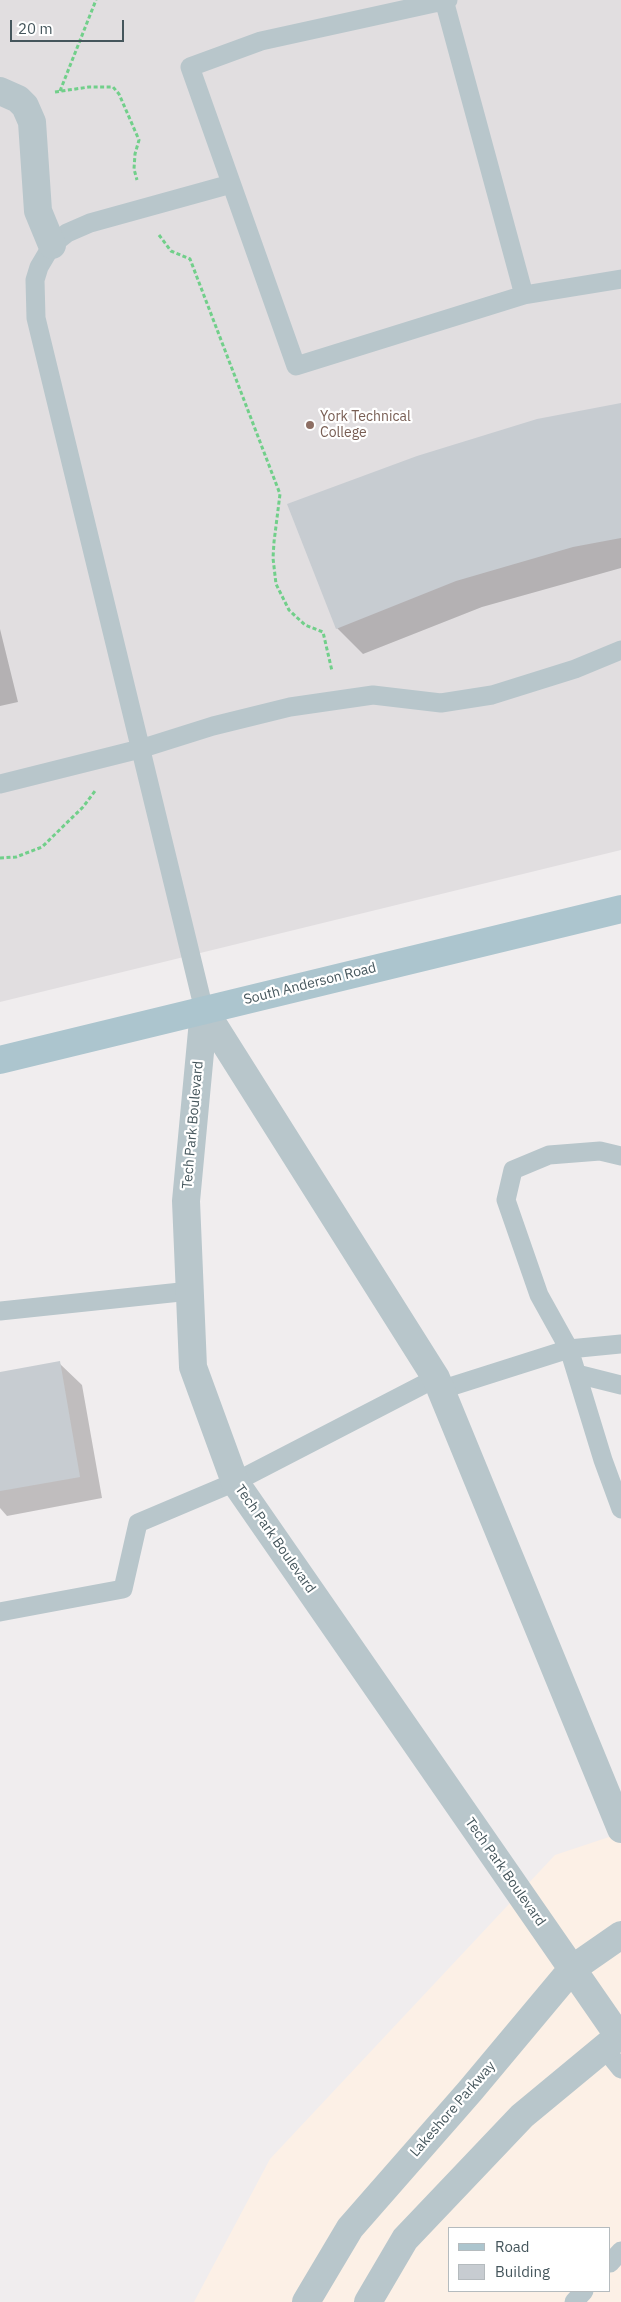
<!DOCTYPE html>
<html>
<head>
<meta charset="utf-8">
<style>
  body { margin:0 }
  #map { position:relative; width:621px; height:2302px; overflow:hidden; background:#f0edee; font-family:"IBM Plex Sans",sans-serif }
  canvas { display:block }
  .legend { position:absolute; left:448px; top:2227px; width:162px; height:65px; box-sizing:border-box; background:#fff; border:1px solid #b5bbbe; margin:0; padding:6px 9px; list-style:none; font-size:15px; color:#45565c }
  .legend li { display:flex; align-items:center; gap:10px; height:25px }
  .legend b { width:25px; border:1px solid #b5bbbe }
  .scale { position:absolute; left:10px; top:20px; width:114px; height:22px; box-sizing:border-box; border:2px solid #45565c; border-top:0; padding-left:6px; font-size:15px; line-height:18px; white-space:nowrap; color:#45565c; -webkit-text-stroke:4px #fff; paint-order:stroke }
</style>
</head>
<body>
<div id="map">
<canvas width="621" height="2302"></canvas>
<ul class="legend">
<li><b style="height:6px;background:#acc5ce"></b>Road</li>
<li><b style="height:14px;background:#c7ccd1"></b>Building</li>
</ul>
<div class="scale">20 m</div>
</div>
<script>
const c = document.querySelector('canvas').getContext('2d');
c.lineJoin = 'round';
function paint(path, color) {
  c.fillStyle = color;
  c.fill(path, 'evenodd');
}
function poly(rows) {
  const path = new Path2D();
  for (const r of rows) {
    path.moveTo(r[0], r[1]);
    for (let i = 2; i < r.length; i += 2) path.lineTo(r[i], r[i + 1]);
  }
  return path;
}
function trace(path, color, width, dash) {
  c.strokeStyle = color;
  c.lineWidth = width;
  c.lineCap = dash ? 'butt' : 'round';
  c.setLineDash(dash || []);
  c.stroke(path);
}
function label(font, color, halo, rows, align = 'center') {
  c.font = font + ' "IBM Plex Sans",sans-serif';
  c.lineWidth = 4.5;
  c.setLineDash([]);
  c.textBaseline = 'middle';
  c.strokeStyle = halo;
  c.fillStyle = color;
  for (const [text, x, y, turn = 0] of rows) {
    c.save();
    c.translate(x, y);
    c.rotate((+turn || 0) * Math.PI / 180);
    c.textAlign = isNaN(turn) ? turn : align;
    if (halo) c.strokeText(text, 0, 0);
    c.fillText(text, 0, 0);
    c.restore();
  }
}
paint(poly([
  [621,1833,621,2302,194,2302,270,2159,555,1855],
  [450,2228,610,2228,610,2291,450,2291]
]), '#fcf0e6');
paint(poly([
  [0,0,621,0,621,850,0,1002]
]), '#e1dee0');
paint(poly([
  [621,404,621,568,482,607,363,654,337,628],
  [0,629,18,702,0,706],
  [59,1363,82,1385,102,1498,7,1516,0,1508,0,1373]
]), '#0003');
paint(poly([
  [621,403,621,538,573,547,456,581,336,629,287,504,417,456,537,419],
  [60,1361,80,1477,0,1491,0,1372]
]), '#c7ccd1');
trace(poly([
  [60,91,96,0],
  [55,92,89,87,113,87,119,94,139,140,135,154,134,169,137,180],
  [159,235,171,251,190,259,280,494,274,542,273,558,276,584,289,610,305,625,323,632,332,671],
  [0,858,16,857,42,847,83,807,95,791]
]), '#71cf8a', 3, [4, 2.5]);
trace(poly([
  [444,0,524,295],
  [448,0,261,41,190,67,296,366,524,295,621,279],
  [0,784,140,749,213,726,290,707,373,695,441,703,492,695,575,669,621,650],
  [204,1010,36,318,35,280,39,267,52,245,67,233,90,223,231,184],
  [621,1156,600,1151,549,1155,513,1170,506,1200,539,1295,569,1349,621,1344],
  [0,1311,190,1291],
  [577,1374,621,1385],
  [440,1390,569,1349,603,1460,621,1509],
  [0,1612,123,1589,138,1523,235,1482,436,1378],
  [604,2048,621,2069],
  [610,2263,621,2251],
  [574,2302,584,2291]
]), '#b8c6cb', 19);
trace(poly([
  [0,91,18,99,25,106,32,122,38,211,52,245],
  [204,1010,186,1201,193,1367,235,1482,618,2035],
  [204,1010,436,1378,621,1829],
  [306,2302,350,2228,470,2091,572,1969,621,1935],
  [368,2302,405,2239,522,2116,621,2034]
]), '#b8c6cb', 28);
trace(poly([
  [0,1060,621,909]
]), '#acc5ce', 28);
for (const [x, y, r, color] of [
  [310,425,5,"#8d6e63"]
]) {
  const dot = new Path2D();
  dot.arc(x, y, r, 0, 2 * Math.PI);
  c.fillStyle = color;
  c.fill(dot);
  trace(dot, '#fff', 2);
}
label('14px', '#785e54', '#fff', [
  ["York Technical",320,417],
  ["College",320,433]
], 'left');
label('14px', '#45565c', '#fff', [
  ["South Anderson Road",310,984,-14],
  ["Tech Park Boulevard",193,1125,-85],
  ["Tech Park Boulevard",275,1539,55],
  ["Tech Park Boulevard",505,1872,55],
  ["Lakeshore Parkway",453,2109,-49]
]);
</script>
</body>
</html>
